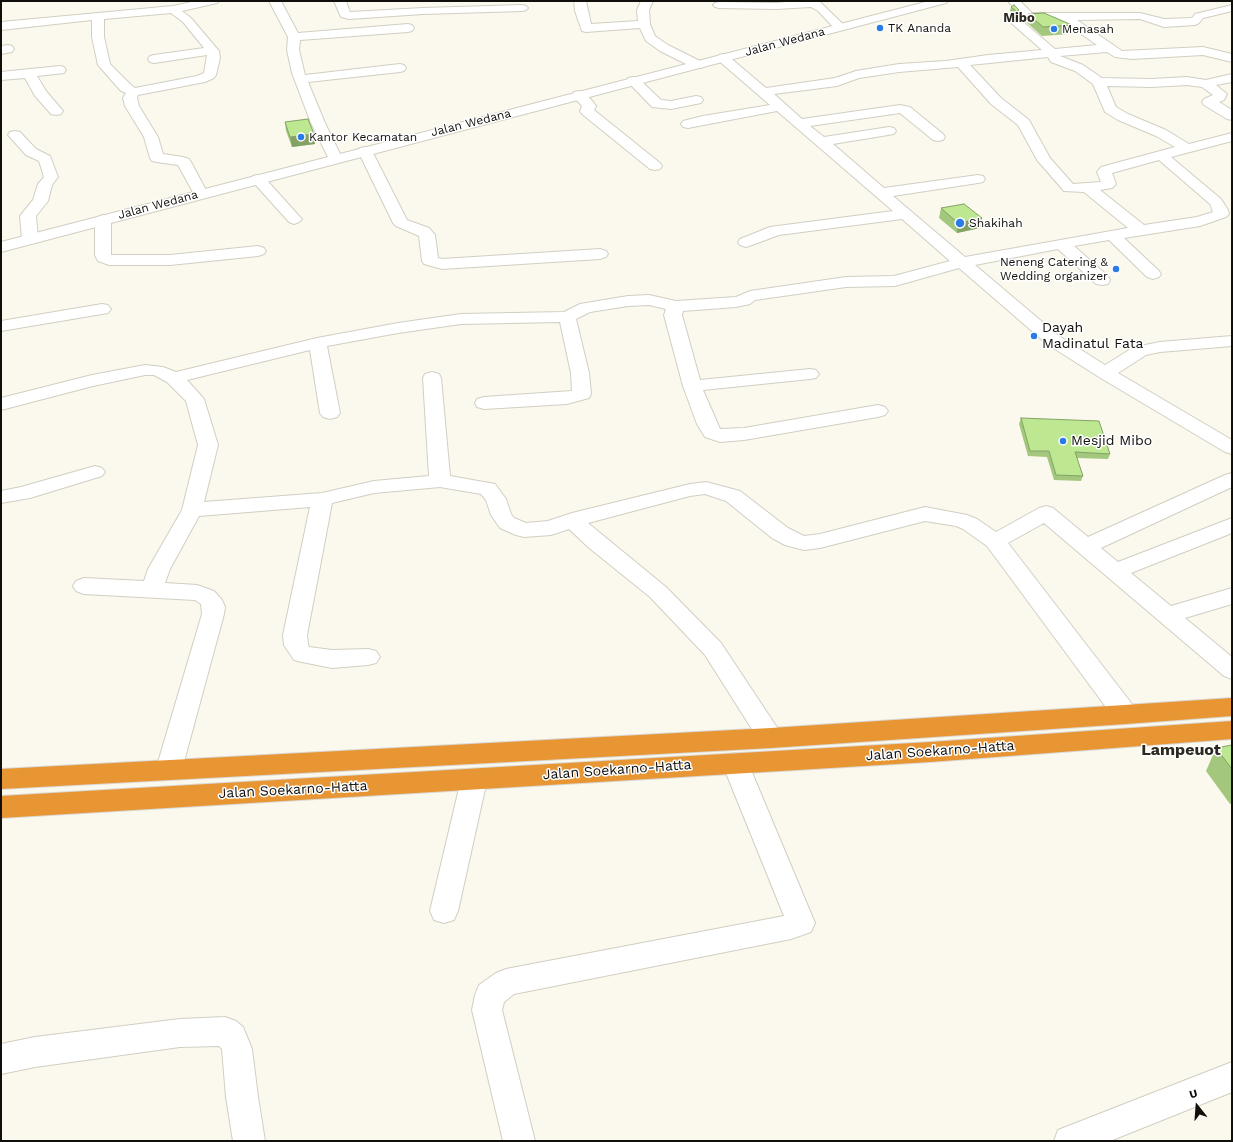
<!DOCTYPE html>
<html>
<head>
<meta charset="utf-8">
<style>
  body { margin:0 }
  #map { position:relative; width:1233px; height:1142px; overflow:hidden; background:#fbf9ed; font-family:"Work Sans",sans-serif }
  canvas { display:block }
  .frame { position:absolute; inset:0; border:2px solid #100f0b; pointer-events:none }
  .north { position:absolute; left:1177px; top:1086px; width:40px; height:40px; -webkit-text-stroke:3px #fff; paint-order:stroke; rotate:343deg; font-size:11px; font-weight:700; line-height:16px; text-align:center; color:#100f0b }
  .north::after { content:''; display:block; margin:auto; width:14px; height:18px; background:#100f0b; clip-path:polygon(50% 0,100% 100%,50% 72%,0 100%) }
</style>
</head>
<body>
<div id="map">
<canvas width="1233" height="1142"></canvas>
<div class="frame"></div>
<div class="north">U</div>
</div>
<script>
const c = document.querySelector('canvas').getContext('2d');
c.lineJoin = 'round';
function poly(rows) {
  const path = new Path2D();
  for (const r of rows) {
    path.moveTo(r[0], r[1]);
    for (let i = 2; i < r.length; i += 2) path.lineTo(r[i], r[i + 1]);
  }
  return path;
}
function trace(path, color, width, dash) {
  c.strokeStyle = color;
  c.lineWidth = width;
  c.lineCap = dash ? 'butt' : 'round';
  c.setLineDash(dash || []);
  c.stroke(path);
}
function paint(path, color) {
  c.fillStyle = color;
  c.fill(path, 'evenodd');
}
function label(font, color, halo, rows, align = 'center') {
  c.font = font + ' "Work Sans",sans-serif';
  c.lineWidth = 3;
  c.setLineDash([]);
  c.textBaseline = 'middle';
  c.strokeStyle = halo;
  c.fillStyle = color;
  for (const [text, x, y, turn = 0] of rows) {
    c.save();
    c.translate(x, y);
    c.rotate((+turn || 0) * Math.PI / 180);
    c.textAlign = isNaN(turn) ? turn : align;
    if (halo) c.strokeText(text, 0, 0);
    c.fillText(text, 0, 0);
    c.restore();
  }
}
const street = poly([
  [196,1,219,1,217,3,182,11,191,18,219,51,220,58,216,75,214,78,205,82,138,95,137,98,139,106,158,137,163,154,183,157,189,159,191,162,208,194,206,197,201,198,196,197,194,194,178,165,157,162,152,161,150,158,144,137,125,106,123,98,126,93,121,91,98,65,92,37,92,20,1,30,1,22,173,6,196,1],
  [171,13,183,22,204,48,154,55,150,56,148,59,150,62,154,63,207,55,204,73,197,76,135,88,131,85,110,64,104,37,104,19,171,13],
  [269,1,281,1,298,33,408,24,412,25,414,28,412,31,408,32,300,40,299,50,305,75,400,64,404,65,406,68,404,71,400,72,308,82,325,123,342,158,340,161,335,162,330,161,311,123,292,73,287,50,288,37,269,1],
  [334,1,346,1,350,12,423,8,522,5,526,6,528,8,526,10,522,11,423,14,349,19,341,17,334,1],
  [574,1,586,1,591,24,638,21,637,10,641,1,653,1,649,10,650,24,655,36,668,45,702,62,704,65,702,68,694,68,660,51,646,41,640,28,586,32,582,31,575,11,574,1],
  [797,1,819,1,846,27,844,30,836,30,818,11,811,7,776,9,719,8,715,7,713,5,715,3,719,2,776,3,797,1],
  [1008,1,1020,1,1032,13,1140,13,1164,19,1192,18,1195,14,1232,5,1232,11,1203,18,1199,23,1195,25,1164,27,1140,19,1077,20,1122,51,1203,47,1232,54,1232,62,1203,55,1132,59,1115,57,1107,52,1060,56,1083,65,1102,78,1152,79,1187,77,1206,80,1232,74,1232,82,1216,85,1227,94,1224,100,1219,102,1232,110,1232,120,1227,119,1204,105,1202,102,1204,99,1213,95,1202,87,1187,85,1152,87,1107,86,1116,107,1128,114,1166,130,1189,144,1232,133,1232,141,1171,157,1221,199,1228,210,1229,214,1226,217,1200,226,1124,238,1159,271,1161,274,1159,277,1153,279,1147,277,1109,240,1074,246,1108,276,1110,280,1108,284,1102,285,1096,284,1058,249,975,265,1059,336,1105,365,1134,347,1140,346,1160,342,1232,336,1232,346,1160,352,1146,355,1118,373,1232,440,1232,454,1225,452,1099,377,1047,344,959,268,895,286,846,287,755,300,750,304,736,307,683,311,682,315,700,380,810,369,816,370,819,374,816,378,810,379,703,390,720,429,744,428,878,405,885,407,888,411,885,415,878,417,744,440,720,442,705,437,697,424,683,386,664,315,666,309,649,305,628,306,590,312,576,319,589,373,591,394,589,398,567,404,484,409,477,407,475,403,477,399,484,397,572,391,571,373,560,322,461,324,398,333,327,346,340,413,337,417,330,419,323,417,320,413,310,350,187,380,204,399,218,445,204,502,322,493,374,481,429,476,423,378,425,374,432,372,439,374,441,378,450,476,495,484,506,499,511,514,514,518,526,523,548,521,572,513,690,484,706,482,740,491,788,528,804,536,820,534,925,507,967,515,977,519,996,532,1039,508,1046,506,1053,508,1088,537,1225,475,1232,473,1232,487,1101,548,1118,562,1232,518,1232,533,1131,573,1171,606,1232,588,1232,604,1185,618,1232,657,1232,679,1224,676,1044,523,1008,543,1135,708,1138,715,1135,722,1126,724,1117,722,987,546,963,529,956,526,925,521,820,548,804,550,785,545,772,538,726,501,705,494,690,496,588,523,666,587,721,643,784,738,780,745,771,748,762,745,705,655,650,597,588,547,569,529,551,535,524,537,516,535,500,528,491,515,486,500,481,494,440,487,374,493,332,503,307,635,308,644,309,647,332,650,368,649,376,651,380,657,376,663,368,665,332,668,302,662,294,660,284,645,283,635,310,507,199,516,170,569,165,583,197,585,214,591,222,600,225,607,224,614,182,769,178,776,169,779,160,776,156,769,202,614,201,604,195,600,84,594,76,591,73,586,76,581,84,578,144,581,148,569,182,510,198,445,186,401,167,382,154,375,145,375,93,386,1,410,1,398,92,375,145,365,163,367,176,372,317,338,398,323,461,314,564,312,580,304,628,296,649,295,676,301,736,297,750,291,846,277,894,276,950,261,902,219,779,235,752,245,746,247,740,245,738,242,740,239,770,227,893,211,777,111,688,128,683,127,681,124,683,121,703,116,770,105,719,61,717,58,719,55,723,54,727,55,766,88,835,78,856,71,899,64,946,61,988,55,1042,50,1009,21,1011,19,1021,15,1008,1],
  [1028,20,1061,20,1097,45,1055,49,1023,22,1028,20],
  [1048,57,1051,62,1075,71,1093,84,1105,112,1118,120,1156,136,1175,147,1101,167,1097,172,1101,182,1073,184,1050,158,1029,120,1001,98,970,65,1048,57],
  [958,67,991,104,1018,125,1037,160,1064,191,1084,192,1128,228,965,257,893,196,978,183,983,182,985,179,983,176,978,175,884,188,833,144,894,134,896,131,894,128,889,127,824,137,810,126,900,113,933,140,938,141,943,140,945,137,943,134,910,107,900,105,802,119,774,94,837,86,859,78,899,72,958,67],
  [1159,160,1210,204,1213,212,1197,217,1144,225,1100,190,1112,188,1116,184,1112,173,1159,160],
  [8,45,12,46,14,49,12,52,1,54,1,46,8,45],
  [60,66,64,67,66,70,64,73,37,76,46,91,63,111,61,114,56,115,51,114,35,96,25,78,1,80,1,72,60,66],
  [633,77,638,78,661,100,671,101,696,96,701,97,703,100,701,103,671,109,652,107,627,81,628,78,633,77],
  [579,91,584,92,594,103,596,106,594,110,660,163,662,166,660,169,655,170,650,169,582,114,580,111,582,106,572,95,574,92,579,91],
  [15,131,20,132,36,149,50,156,58,177,52,185,48,201,36,216,38,239,36,242,30,244,24,242,22,239,20,216,33,200,38,184,44,177,39,161,26,155,8,135,10,132,15,131],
  [365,147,370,148,372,151,407,220,429,228,435,235,438,258,442,259,600,249,606,251,608,254,606,257,600,259,442,269,424,264,422,261,419,236,396,226,393,223,358,151,360,148,365,147],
  [258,175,263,176,299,216,302,219,299,222,294,224,289,222,253,182,251,179,253,176,258,175],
  [103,215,108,217,111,220,111,255,170,255,258,246,264,248,266,251,264,254,258,256,170,265,109,265,98,261,95,255,95,220,98,217,103,215],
  [102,304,108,305,111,309,108,313,1,331,1,321,102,304],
  [95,466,102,468,105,472,102,476,30,498,1,503,1,491,21,487,95,466],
  [735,753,744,756,748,763,815,923,811,932,791,939,514,994,504,1002,502,1010,535,1141,503,1141,472,1010,475,995,479,985,496,973,506,969,784,916,722,763,726,756,735,753],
  [474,770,483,773,487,780,458,911,454,920,444,923,434,920,430,911,461,780,465,773,474,770],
  [225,1017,236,1021,243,1027,252,1049,258,1097,265,1141,233,1141,226,1097,222,1049,219,1046,180,1047,35,1067,1,1074,1,1044,35,1037,180,1019,225,1017],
  [1232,1062,1232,1092,1110,1141,1054,1141,1058,1130,1232,1062]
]);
const secondary = poly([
  [929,1,948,1,946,3,1,252,1,242,929,1]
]);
const highway = poly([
  [1232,698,1232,716,1126,724,771,748,1,789,1,769,771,728,1232,698],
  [1232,721,1232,739,930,762,1,818,1,796,930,742,1232,721]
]);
trace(street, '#d1cec3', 2);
trace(secondary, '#d1cec3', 2);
trace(highway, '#d9d9d8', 2);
paint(street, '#fff');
paint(secondary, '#fff');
paint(highway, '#e89634');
paint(poly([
  [1011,7,1019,10,1018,14,1016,16,1010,11],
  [1028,14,1072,25,1070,34,1042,36,1026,22],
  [285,122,314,134,315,144,292,147,286,131],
  [941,208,980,228,957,233,939,218],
  [1021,418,1110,454,1108,459,1077,458,1083,476,1081,481,1054,480,1047,457,1028,456,1019,424],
  [1232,745,1232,803,1230,804,1206,771,1216,748]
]), '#a3c77d');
paint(poly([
  [1019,10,1018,14,1016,16,1016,11],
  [314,134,315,144,292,147,290,137],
  [982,218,980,228,957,233,958,223]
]), '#84a266');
const building = poly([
  [1014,5,1019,10,1016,11,1011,7,1014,5],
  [1044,13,1072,25,1043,27,1028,14,1044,13],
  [308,119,314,134,290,137,285,122,308,119],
  [964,204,982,218,958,223,941,208,964,204],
  [1021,418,1099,421,1110,454,1075,452,1083,476,1056,475,1049,451,1030,451,1021,418],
  [1232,745,1232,769,1216,748,1232,745]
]);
paint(building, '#bde791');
trace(building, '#84a266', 1);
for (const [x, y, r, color] of [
  [880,28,4,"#2b7be6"],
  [1054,29,4,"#2b7be6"],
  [301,137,4,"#2b7be6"],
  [960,223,5,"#2b7be6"],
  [1116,269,4,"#2b7be6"],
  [1034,336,4,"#2b7be6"],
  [1063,441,4,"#2b7be6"]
]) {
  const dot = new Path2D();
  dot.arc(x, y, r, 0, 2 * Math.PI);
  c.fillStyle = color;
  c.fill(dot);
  trace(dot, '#fff', 1.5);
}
label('12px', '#100f0b', '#fff', [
  ["TK Ananda",888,28],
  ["Menasah",1062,29],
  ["Kantor Kecamatan",309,137],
  ["Shakihah",969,223],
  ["Neneng Catering &",1108,262,"right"],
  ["Wedding organizer",1108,276,"right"]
], 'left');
label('12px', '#100f0b', '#fff', [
  ["Jalan Wedana",785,42,-15],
  ["Jalan Wedana",471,123,-14],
  ["Jalan Wedana",158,205,-15]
]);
label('bold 13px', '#2b2920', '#fff', [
  ["Mibo",1019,18]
]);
label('14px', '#100f0b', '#fff', [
  ["Dayah",1042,328],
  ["Madinatul Fata",1042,344],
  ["Mesjid Mibo",1071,441]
], 'left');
label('14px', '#100f0b', '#fff', [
  ["Jalan Soekarno-Hatta",940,751,-4],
  ["Jalan Soekarno-Hatta",617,770,-4],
  ["Jalan Soekarno-Hatta",293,790,-3]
]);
label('bold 16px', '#2b2920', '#fff', [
  ["Lampeuot",1181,750]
]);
</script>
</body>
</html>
